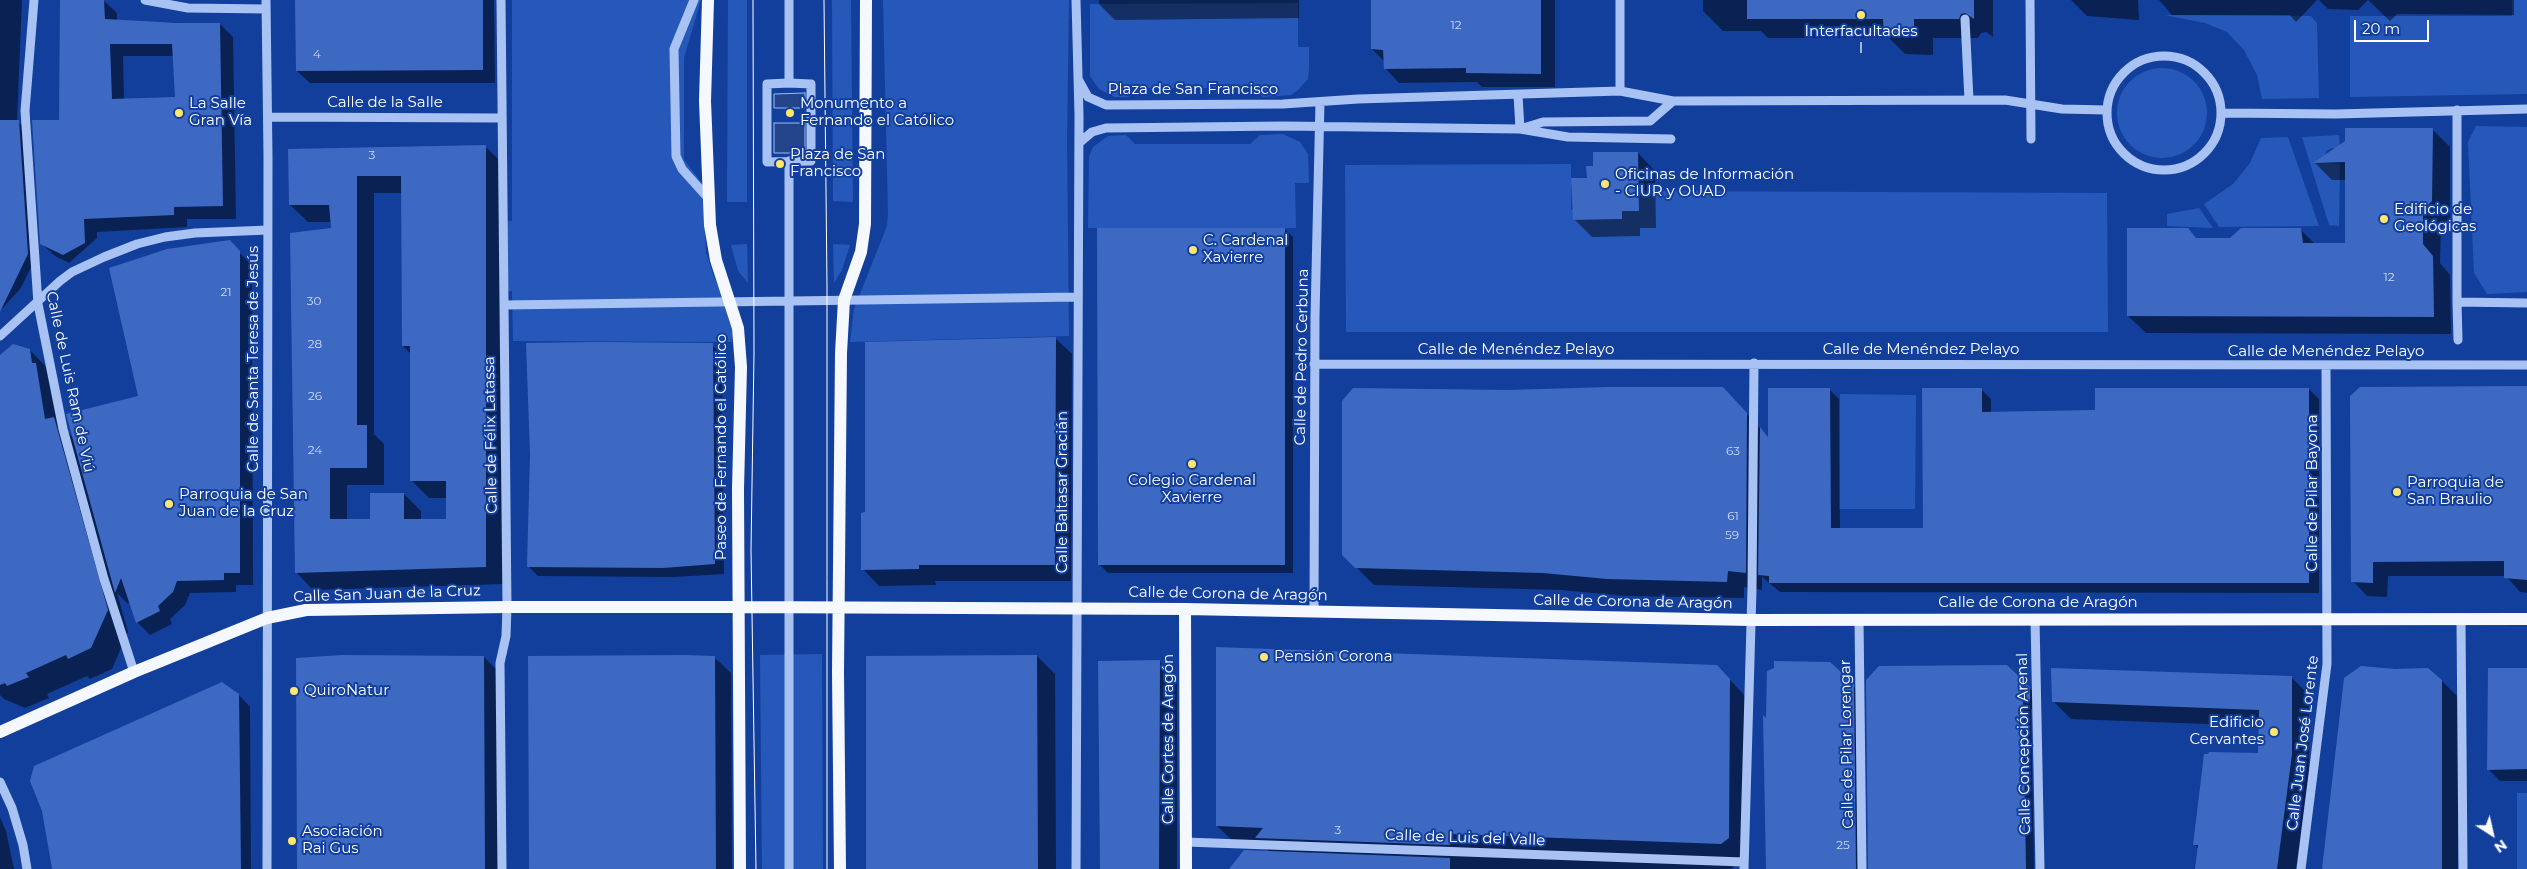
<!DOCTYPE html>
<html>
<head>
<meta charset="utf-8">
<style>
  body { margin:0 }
  #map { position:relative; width:2527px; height:869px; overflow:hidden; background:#133f9c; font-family:Montserrat,sans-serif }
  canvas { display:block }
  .north { position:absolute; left:2467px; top:809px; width:50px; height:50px; -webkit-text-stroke:4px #133f9c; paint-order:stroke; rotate:145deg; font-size:14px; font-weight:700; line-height:20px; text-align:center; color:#fff }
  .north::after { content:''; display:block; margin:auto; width:18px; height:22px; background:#fff; clip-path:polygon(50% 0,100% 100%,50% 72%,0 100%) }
  .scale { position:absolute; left:2354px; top:20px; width:75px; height:22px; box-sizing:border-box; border:2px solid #fff; border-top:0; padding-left:6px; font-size:15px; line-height:18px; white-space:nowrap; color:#fff; -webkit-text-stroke:4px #133f9c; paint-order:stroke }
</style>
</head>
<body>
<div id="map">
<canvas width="2527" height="869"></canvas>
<div class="north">N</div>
<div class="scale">20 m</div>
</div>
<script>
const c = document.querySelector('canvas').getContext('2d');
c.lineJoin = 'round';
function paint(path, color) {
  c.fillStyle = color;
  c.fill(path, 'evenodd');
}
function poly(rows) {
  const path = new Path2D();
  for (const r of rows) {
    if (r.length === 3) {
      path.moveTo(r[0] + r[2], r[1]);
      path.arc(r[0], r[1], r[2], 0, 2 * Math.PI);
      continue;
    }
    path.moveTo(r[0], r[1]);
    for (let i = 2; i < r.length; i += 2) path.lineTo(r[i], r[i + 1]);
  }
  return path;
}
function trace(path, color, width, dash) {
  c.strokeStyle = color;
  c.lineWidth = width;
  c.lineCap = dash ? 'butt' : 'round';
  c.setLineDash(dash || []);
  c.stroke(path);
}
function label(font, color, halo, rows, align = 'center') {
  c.font = font + ' Montserrat,sans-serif';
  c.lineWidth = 4;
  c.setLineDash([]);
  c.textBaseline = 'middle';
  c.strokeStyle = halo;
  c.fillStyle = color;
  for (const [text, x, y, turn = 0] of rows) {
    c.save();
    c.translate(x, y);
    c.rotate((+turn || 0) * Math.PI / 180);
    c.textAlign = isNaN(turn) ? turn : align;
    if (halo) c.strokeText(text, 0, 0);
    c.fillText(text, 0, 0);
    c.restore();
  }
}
paint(poly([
  [512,0,701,0,684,58,684,160,703,184,706,252,714,277,732,317,732,342,513,341,512,291,504,291,503,221,512,221],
  [728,0,747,0,747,202,727,202],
  [832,0,851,0,851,3,853,202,833,201],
  [883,0,1069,0,1067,140,1069,336,850,342,854,309,887,226,888,213],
  [2512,0,2527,0,2527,94,2350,97,2350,16,2512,16],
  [1298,3,1298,47,1309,47,1309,69,1308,79,1298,90,1291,95,1263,97,1252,88,1138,88,1128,97,1114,97,1099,89,1090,76,1090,4],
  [2164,15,2311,16,2317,23,2319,98,2262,99,2257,75,2244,50,2227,32,2205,23],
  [2162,113,45],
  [2476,126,2527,127,2527,292,2487,294,2474,273,2468,142],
  [1283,134,1300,142,1308,154,1309,183,1295,183,1296,228,1088,228,1089,157,1093,147,1108,136,1126,135,1135,144,1250,144,1260,135],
  [2339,135,2340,148,2332,148,2326,151,2325,159,2328,163,2340,164,2339,226,2329,225,2302,137],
  [2288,137,2319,226,2219,227,2204,204,2233,184,2250,163,2261,138],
  [1571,164,1571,210,1573,210,1574,220,1622,219,1622,211,1639,191,2107,193,2108,332,1346,332,1345,165],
  [2199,208,2213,228,2167,226,2167,214],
  [747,244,748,283,738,271,731,245],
  [833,244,850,245,842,270,834,283],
  [1840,394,1916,395,1915,509,1839,509],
  [822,654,823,869,762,869,760,655],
  [2517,793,2527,793,2527,869,2517,869]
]), '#2658ba');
const water = poly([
  [805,93,805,108,774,108,774,94,805,93],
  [774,123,805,123,805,153,774,153,774,123]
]);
paint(water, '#24448b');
trace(water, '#9bbbf6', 1);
paint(poly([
  [0,0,22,0,17,121,25,128,34,261,21,288,0,311],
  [61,0,103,0,117,13,117,21,220,24,233,37,236,219,187,219,187,227,97,232,97,238,69,263,55,256,41,243,60,121],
  [123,56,174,56,176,98,124,100],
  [297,0,494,0,495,83,310,83,297,71],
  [1099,0,1299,0,1299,18,1115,20,1099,4],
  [1372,0,1555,0,1555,87,1482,87,1477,82,1399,83,1385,68,1384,61,1372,49],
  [1703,0,1993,0,1993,37,1986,32,1981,33,1978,38,1933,38,1933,55,1905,54,1889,38,1768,38,1761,31,1723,31,1703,11],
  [2071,0,2138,0,2139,20,2087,16],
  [2159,0,2317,0,2296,22,2290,15,2172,15],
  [2319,0,2514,0,2514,15,2397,14,2390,21,2368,0,2358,10,2328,9],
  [2432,129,2450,147,2450,218,2441,228,2440,263,2450,275,2451,334,2146,333,2128,316,2197,239,2230,239,2301,230,2315,244,2346,244,2346,180,2332,180,2315,163,2346,141],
  [485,146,503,164,504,584,313,590,296,572,332,229,331,222,308,222,290,205,290,151],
  [374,193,403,193,403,346,411,354,412,481,429,498,447,498,447,520,421,520,421,511,404,494,371,521,347,521,347,485,384,485,384,444,374,434],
  [1638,153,1655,171,1656,228,1640,228,1640,236,1592,237,1574,219,1588,179,1594,167],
  [1285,229,1293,237,1293,573,1108,573,1100,565],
  [229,242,252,265,253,585,236,585,236,592,190,593,185,605,170,619,172,624,150,635,137,622,130,601,128,604,117,593,128,632,112,669,90,679,87,676,47,694,49,698,25,708,4,699,0,695,0,356,30,350,51,372,64,428,74,439,139,397],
  [1055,338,1072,354,1071,581,935,581,936,585,879,586,863,569,866,513],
  [712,345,722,355,724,574,674,577,538,576,528,566],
  [1723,388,1770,439,1829,389,1839,399,1840,529,1924,529,1981,389,1991,399,1991,413,2096,412,2309,389,2319,399,2319,593,1780,592,1762,577,1762,590,1744,587,1744,598,1625,596,1561,590,1374,585,1344,555,1508,391],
  [2527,388,2527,593,2520,592,2506,576,2388,576,2387,597,2367,596,2353,581],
  [1037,656,1055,674,1056,869,867,869],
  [484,657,497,670,498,869,298,869],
  [714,657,731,673,732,869,530,869],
  [1160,662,1177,678,1177,869,1101,869],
  [1717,666,1747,698,1746,855,1731,869,1230,869,1271,853,1262,844,1235,843,1217,826],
  [2007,666,2039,697,2039,710,2031,709,2034,869,1869,869],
  [2527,669,2527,781,2500,781,2488,769],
  [2292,678,2309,695,2309,773,2296,869,2197,869,2199,849,2194,844,2259,754,2260,726,2071,719,2053,701],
  [2441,680,2458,697,2458,869,2323,869],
  [1853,685,1862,695,1864,869,1766,869],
  [239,695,250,707,251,869,52,869,43,811],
  [0,817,6,831,14,869,0,869]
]), '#0007');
paint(poly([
  [60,0,104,0,105,19,178,23,220,23,223,206,174,207,174,215,84,219,85,243,63,255,40,244,32,120,59,120],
  [110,44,172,44,175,97,112,99],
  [295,0,483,0,483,70,296,71],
  [1371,0,1541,0,1541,74,1466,73,1466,68,1384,69,1383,50,1371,49],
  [1747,0,1974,0,1974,19,1965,13,1961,14,1959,19,1914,19,1914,35,1884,35,1883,19,1747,19],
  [0,120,19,120,28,254,0,312],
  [2345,128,2433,128,2432,201,2423,210,2423,244,2433,256,2434,317,2127,316,2127,228,2188,228,2196,238,2230,238,2241,228,2301,228,2303,243,2345,243,2345,162,2313,163,2345,141],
  [486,145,486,567,295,573,290,233,331,228,329,205,289,205,288,149],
  [357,176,401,176,402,346,410,346,410,481,446,481,446,519,404,519,404,493,370,493,370,519,330,519,330,468,367,468,367,425,357,425],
  [1593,152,1638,152,1639,211,1622,211,1622,219,1573,220,1571,178,1587,178,1586,166,1593,166],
  [1097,228,1285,228,1285,565,1098,565],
  [230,240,240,251,240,573,224,573,224,580,177,581,173,592,158,606,160,611,136,623,121,578,115,593,66,414,138,396,109,268,167,249],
  [1056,337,1055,565,919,565,919,569,861,570,861,513,865,512,865,342],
  [597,342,713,343,715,564,663,568,527,567,530,454,526,343],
  [13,344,30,349,32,363,36,363,45,419,54,417,108,610,91,648,68,659,66,655,26,673,29,677,7,686,5,683,0,685,0,355],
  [2527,386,2527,580,2504,578,2504,561,2373,562,2373,583,2351,582,2350,396,2360,387],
  [1608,387,1723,387,1747,413,1746,573,1728,571,1727,582,1607,579,1543,573,1355,568,1342,555,1342,401,1353,388,1508,390],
  [1768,388,1830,388,1831,528,1923,528,1922,388,1982,388,1982,412,2095,410,2095,388,2309,388,2309,583,1769,583,1769,576,1758,575,1760,427,1768,437],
  [1216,647,1717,665,1730,679,1729,838,1721,844,1450,834,1450,845,1255,838,1263,828,1216,826],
  [341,655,484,656,485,869,297,869,296,658],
  [684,655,715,656,716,869,529,869,528,656],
  [1037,655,1038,869,866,869,866,656],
  [1160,660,1159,869,1100,869,1098,661],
  [1774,661,1830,662,1854,684,1856,869,1766,869,1763,715,1766,718,1767,671,1774,668],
  [2007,665,2030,687,2030,701,2023,701,2026,869,1868,869,1866,680,1879,666],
  [2361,666,2395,669,2428,668,2442,680,2442,869,2322,869,2344,678],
  [2051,668,2292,676,2292,754,2277,869,2195,869,2198,845,2193,845,2204,754,2208,754,2209,752,2258,753,2259,710,2052,702],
  [2488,668,2527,668,2527,769,2487,770],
  [222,682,239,694,241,869,52,869,42,811,30,781,34,766],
  [1244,850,1450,858,1450,869,1229,869]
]), '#3d69c3');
trace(poly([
  [34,0,25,111,38,304,63,429,104,579,134,672],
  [145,0,188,8,266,9],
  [266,0,268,156,267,869],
  [501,0,507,607,506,636,500,663,502,869],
  [694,0,674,49,676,156,682,169,708,198],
  [2030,0,2031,139],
  [1965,19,1969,100],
  [2164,113,57],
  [1078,79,1088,97,1106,105,1283,104,1358,99,1620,91,1673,101,2005,100,2062,109,2106,110],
  [789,83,811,84,811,161,767,162,767,84,789,83],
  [789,83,789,0],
  [1620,91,1620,0],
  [1518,95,1520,129],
  [2457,110,2457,302,2527,303],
  [2222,113,2336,114,2527,109],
  [268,117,501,118],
  [1520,129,1543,122,1650,121,1673,101],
  [1079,143,1092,132,1106,128,1284,126,1520,129,1568,137,1671,139],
  [2457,302,2458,340],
  [504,305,1078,297],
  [0,336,60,281,72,272,104,257,137,244,165,237,195,233,268,230],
  [1314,364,2527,365],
  [1314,612,1315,316,1320,102],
  [1859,619,1862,869],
  [2035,619,2040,869],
  [2461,620,2463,869],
  [0,782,12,808,23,845,27,869],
  [1185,842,1744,862],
  [789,869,789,161],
  [1076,869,1079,115,1076,0],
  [1744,869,1752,589,1754,363],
  [2301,869,2327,664,2326,367]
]), '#a9c2f4', 9);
trace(poly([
  [708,0,705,101,710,225,716,260,738,328,741,367,738,489,740,869],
  [1185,609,1186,869],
  [0,732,134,672,267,618,306,610,507,607,738,607,1185,609,1751,620,2527,619],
  [840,869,838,672,841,353,844,300,861,252,865,224,866,0]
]), '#f6f8ff', 12);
trace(poly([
  [753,0,754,353,751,550,756,869],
  [824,0,827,286,827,869]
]), '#fff', 1);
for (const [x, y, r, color] of [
  [1861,15,5,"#ffe66c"],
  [179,113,5,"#ffe66c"],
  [790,113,5,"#ffe66c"],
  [780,164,5,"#ffe66c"],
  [1605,184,5,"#ffe66c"],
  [2384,219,5,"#ffe66c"],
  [1193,250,5,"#ffe66c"],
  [1192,464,5,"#ffe66c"],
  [2397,492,5,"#ffe66c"],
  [169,504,5,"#ffe66c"],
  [1264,657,5,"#ffe66c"],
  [294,691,5,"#ffe66c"],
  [2274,732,5,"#ffe66c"],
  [292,841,5,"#ffe66c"]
]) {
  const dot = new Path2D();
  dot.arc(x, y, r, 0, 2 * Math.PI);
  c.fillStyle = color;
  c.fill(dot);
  trace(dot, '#133f9c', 2);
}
label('12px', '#cedaf0', null, [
  ["12",1456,25],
  ["4",317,54],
  ["3",372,155],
  ["12",2389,277],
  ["21",226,292],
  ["30",314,301],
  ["28",315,344],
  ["26",315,396],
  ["24",315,450],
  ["63",1733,451],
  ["61",1733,516],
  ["59",1732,535],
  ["3",1338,830],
  ["25",1843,845]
]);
label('15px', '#fff', '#133f9c', [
  ["Interfacultades",1861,32,"center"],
  ["I",1861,49,"center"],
  ["La Salle",189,104],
  ["Gran Vía",189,121],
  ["Monumento a",800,104],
  ["Fernando el Católico",800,121],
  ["Plaza de San",790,155],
  ["Francisco",790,172],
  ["Oficinas de Información",1615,175],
  ["- CIUR y OUAD",1615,192],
  ["Edificio de",2394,210],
  ["Geológicas",2394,227],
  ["C. Cardenal",1203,241],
  ["Xavierre",1203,258],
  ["Colegio Cardenal",1192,481,"center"],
  ["Xavierre",1192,498,"center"],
  ["Parroquia de",2407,483],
  ["San Braulio",2407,500],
  ["Parroquia de San",179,495],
  ["Juan de la Cruz",179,512],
  ["Pensión Corona",1274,657],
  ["QuiroNatur",304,691],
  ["Edificio",2264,723,"right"],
  ["Cervantes",2264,740,"right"],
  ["Asociación",302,832],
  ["Rai Gus",302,849]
], 'left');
label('15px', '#fff', '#133f9c', [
  ["Plaza de San Francisco",1193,90],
  ["Calle de la Salle",385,103],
  ["Calle de Menéndez Pelayo",1516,350],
  ["Calle de Menéndez Pelayo",1921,350],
  ["Calle de Menéndez Pelayo",2326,352],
  ["Calle de Pedro Cerbuna",1302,357,-89],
  ["Calle de Santa Teresa de Jesús",254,359,-90],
  ["Calle de Luis Ram de Viú",70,382,78],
  ["Calle de Félix Latassa",491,435,-91],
  ["Paseo de Fernando el Católico",722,447,-90],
  ["Calle Baltasar Gracián",1063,492,-90],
  ["Calle de Pilar Bayona",2313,493,-90],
  ["Calle San Juan de la Cruz",387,594,-2],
  ["Calle de Corona de Aragón",1228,594,1],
  ["Calle de Corona de Aragón",1633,602,1],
  ["Calle de Corona de Aragón",2038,603],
  ["Calle Cortes de Aragón",1169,739,-90],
  ["Calle Juan José Lorente",2303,743,-83],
  ["Calle de Pilar Lorengar",1847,744,-91],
  ["Calle Concepción Arenal",2024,744,-91],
  ["Calle de Luis del Valle",1465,838,2]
]);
</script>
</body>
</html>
